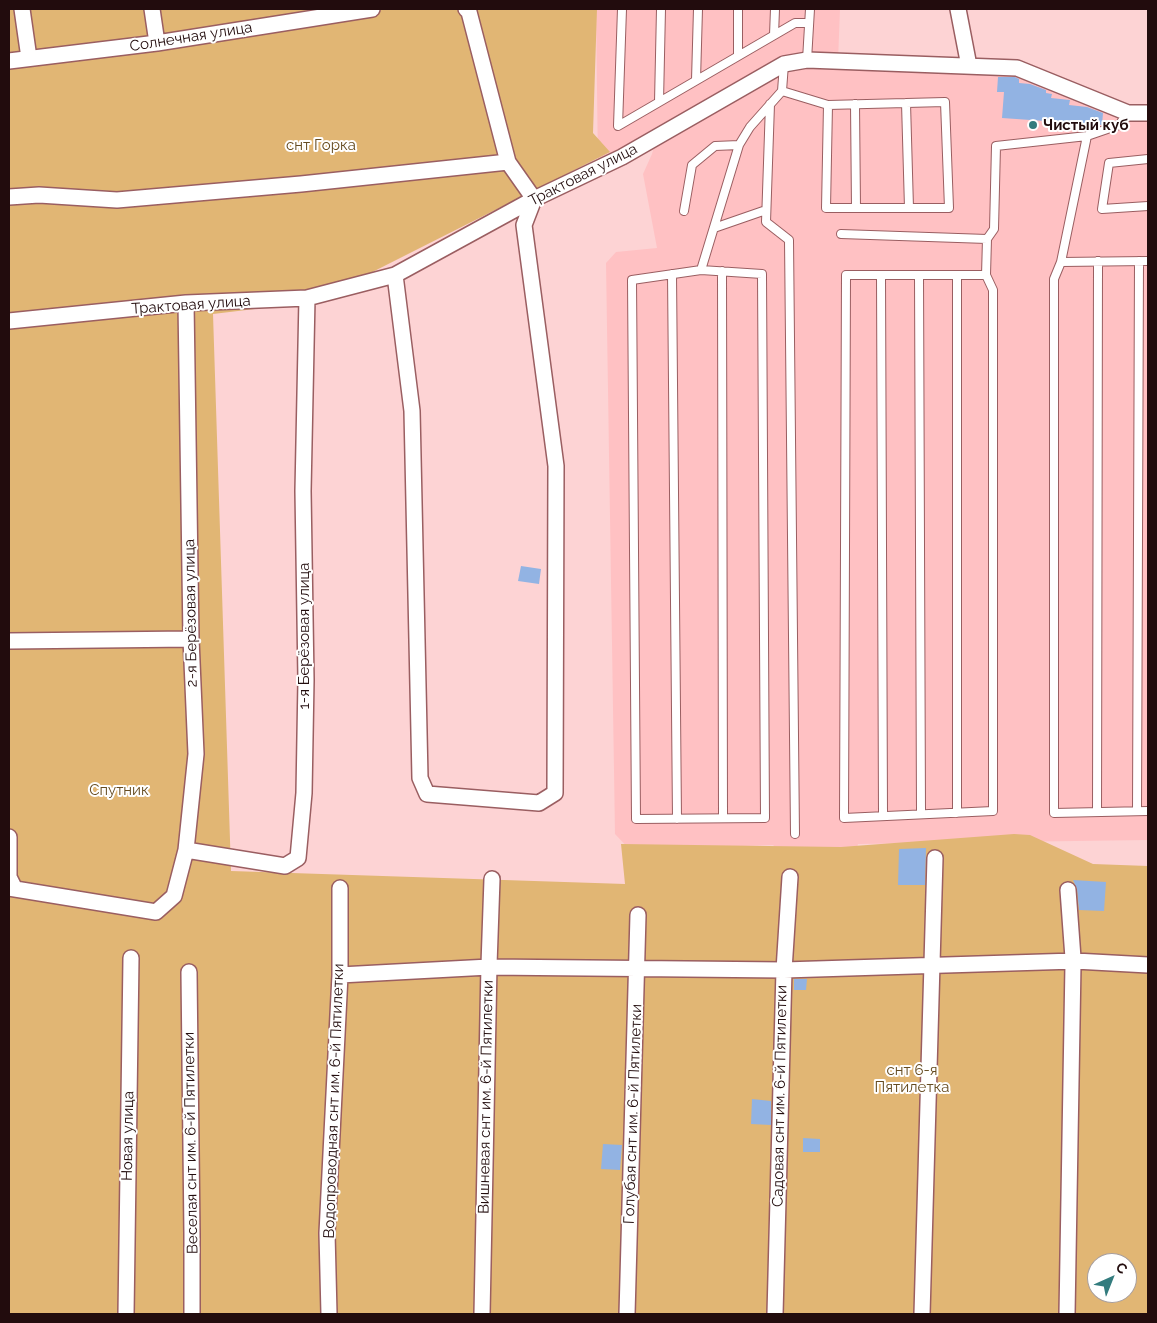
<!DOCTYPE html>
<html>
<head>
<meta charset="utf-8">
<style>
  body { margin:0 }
  #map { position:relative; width:1157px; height:1323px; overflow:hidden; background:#fdd3d4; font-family:Raleway,sans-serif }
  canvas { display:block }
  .frame { position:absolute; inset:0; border:10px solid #220c0d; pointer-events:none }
  .north { position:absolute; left:1087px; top:1253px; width:50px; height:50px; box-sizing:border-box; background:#fff; border:1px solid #a79e9e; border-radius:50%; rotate:44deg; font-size:14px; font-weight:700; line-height:20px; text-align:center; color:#220c0d }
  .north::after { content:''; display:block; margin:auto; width:18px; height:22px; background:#337c7e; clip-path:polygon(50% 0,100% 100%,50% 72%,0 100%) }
</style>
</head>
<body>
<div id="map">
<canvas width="1157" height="1323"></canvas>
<div class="frame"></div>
<div class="north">С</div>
</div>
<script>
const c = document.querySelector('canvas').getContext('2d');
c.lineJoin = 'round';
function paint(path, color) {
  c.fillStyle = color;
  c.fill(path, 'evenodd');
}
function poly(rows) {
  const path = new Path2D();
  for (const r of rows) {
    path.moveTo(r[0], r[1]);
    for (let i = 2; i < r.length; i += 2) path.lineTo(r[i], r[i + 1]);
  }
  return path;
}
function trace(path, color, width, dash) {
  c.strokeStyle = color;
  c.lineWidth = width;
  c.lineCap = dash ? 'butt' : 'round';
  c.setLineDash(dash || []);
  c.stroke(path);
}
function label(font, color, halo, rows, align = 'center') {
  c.font = font + ' Raleway,sans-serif';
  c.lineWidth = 4;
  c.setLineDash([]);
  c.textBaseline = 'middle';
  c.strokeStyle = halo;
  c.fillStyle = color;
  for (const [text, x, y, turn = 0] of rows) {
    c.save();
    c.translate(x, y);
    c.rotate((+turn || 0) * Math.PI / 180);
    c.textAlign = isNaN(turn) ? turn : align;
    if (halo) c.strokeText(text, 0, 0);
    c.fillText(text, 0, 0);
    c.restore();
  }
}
paint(poly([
  [596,9,840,9,838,61,1017,68,1148,113,1148,840,858,844,856,852,787,859,773,845,630,850,615,834,606,263,616,252,657,248,643,174,652,154,656,138,598,168]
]), '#ffc1c3');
paint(poly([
  [9,9,597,9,593,133,610,152,313,302,213,314,231,871,625,884,621,844,841,847,1014,834,1030,835,1093,864,1148,866,1148,1314,9,1314],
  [1097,1263,1127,1263,1127,1293,1097,1293]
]), '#e1b674');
paint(poly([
  [998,77,1015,77,1019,79,1019,83,1030,84,1046,90,1046,93,1052,94,1051,98,1070,100,1069,105,1087,107,1103,113,1102,125,1002,118,1004,92,997,92],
  [521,566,541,569,539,584,518,581],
  [926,848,925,885,898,885,899,849],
  [1073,880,1106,882,1104,911,1079,910,1077,889],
  [794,979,807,979,806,990,794,990],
  [752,1099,771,1101,771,1125,751,1124],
  [803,1138,820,1139,820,1152,803,1152],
  [603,1144,622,1145,620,1170,601,1169]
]), '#92b3e3');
const service = poly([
  [622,9,618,126,795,23,809,23],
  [774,35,775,9],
  [738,56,738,9],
  [807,60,810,9],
  [696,80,698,9],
  [782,91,828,105,945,102,949,208,826,208,828,105],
  [659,102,661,9],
  [906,103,909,208],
  [770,104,766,222,789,240,795,834],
  [855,104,856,208],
  [1128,113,1119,125,1087,136,1061,262,1054,279,1054,813,1148,811],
  [1148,159,1109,163,1102,209,1148,206],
  [684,211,692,165,715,146,739,145],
  [714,228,766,210],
  [841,234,987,239],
  [1061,262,1148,261],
  [701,270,762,274,765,818,636,819,632,280,701,270,739,145,750,127,782,91,784,64],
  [722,271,723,818],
  [672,274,677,819],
  [881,275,883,816],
  [919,275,921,814],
  [957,275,957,813],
  [986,275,846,275,844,818,993,811,993,290,986,275,987,239,994,229,996,146,1087,136],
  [1137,811,1139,261],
  [1097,812,1098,261]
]);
const minor = poly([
  [22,9,29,58],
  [152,9,157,43],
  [466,9,469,12,508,162,534,199],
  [958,9,969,66],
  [9,61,157,43,372,9],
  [9,197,39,195,117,200,301,184,508,162],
  [395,275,412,411,420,778,427,794,539,803,555,793,556,466,524,225,534,199],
  [9,321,186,303,307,298,395,275,534,199,622,157,784,64,807,60,1017,68,1128,113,1148,113],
  [9,641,191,639],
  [9,837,9,877,15,889],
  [186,850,285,866,298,858,304,793,306,680,303,491,307,298],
  [9,888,156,912,174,896,186,850,196,754,191,639,186,303],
  [189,972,192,1235,192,1314],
  [340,975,489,967,784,970,1075,961,1148,965],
  [126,1314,131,958],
  [329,1314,327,1233,340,975,340,888],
  [482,1314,489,965,492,879],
  [627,1314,638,915],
  [775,1314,784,970,790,877],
  [922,1314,935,858],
  [1067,1314,1073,964,1075,961,1073,958,1068,890]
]);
trace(service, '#9a5e61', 10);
trace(minor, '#9a5e61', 18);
trace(service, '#fff', 8);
trace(minor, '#fff', 15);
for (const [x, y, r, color] of [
  [1033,125,5,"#337c7e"]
]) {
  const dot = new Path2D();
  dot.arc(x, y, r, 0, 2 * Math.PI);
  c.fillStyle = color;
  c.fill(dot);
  trace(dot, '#fff', 2);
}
label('15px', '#220c0d', '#fff', [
  ["Солнечная улица",191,37,-9],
  ["Трактовая улица",583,175,-27],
  ["Трактовая улица",191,305,-4],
  ["2-я Берёзовая улица",191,613,-91],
  ["1-я Берёзовая улица",304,636,-90],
  ["Садовая снт им. 6-й Пятилетки",780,1096,-89],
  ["Вишневая снт им. 6-й Пятилетки",486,1097,-89],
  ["Водопроводная снт им. 6-й Пятилетки",334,1101,-88],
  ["Голубая снт им. 6-й Пятилетки",633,1114,-88],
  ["Новая улица",128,1136,-89],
  ["Веселая снт им. 6-й Пятилетки",191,1143,-91]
]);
label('bold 15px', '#220c0d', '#fff', [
  ["Чистый куб",1043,125]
], 'left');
label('15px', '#654b20', '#fff', [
  ["снт Горка",321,145],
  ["Спутник",119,790],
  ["снт 6-я",912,1070],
  ["Пятилетка",912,1087]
]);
</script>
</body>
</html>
